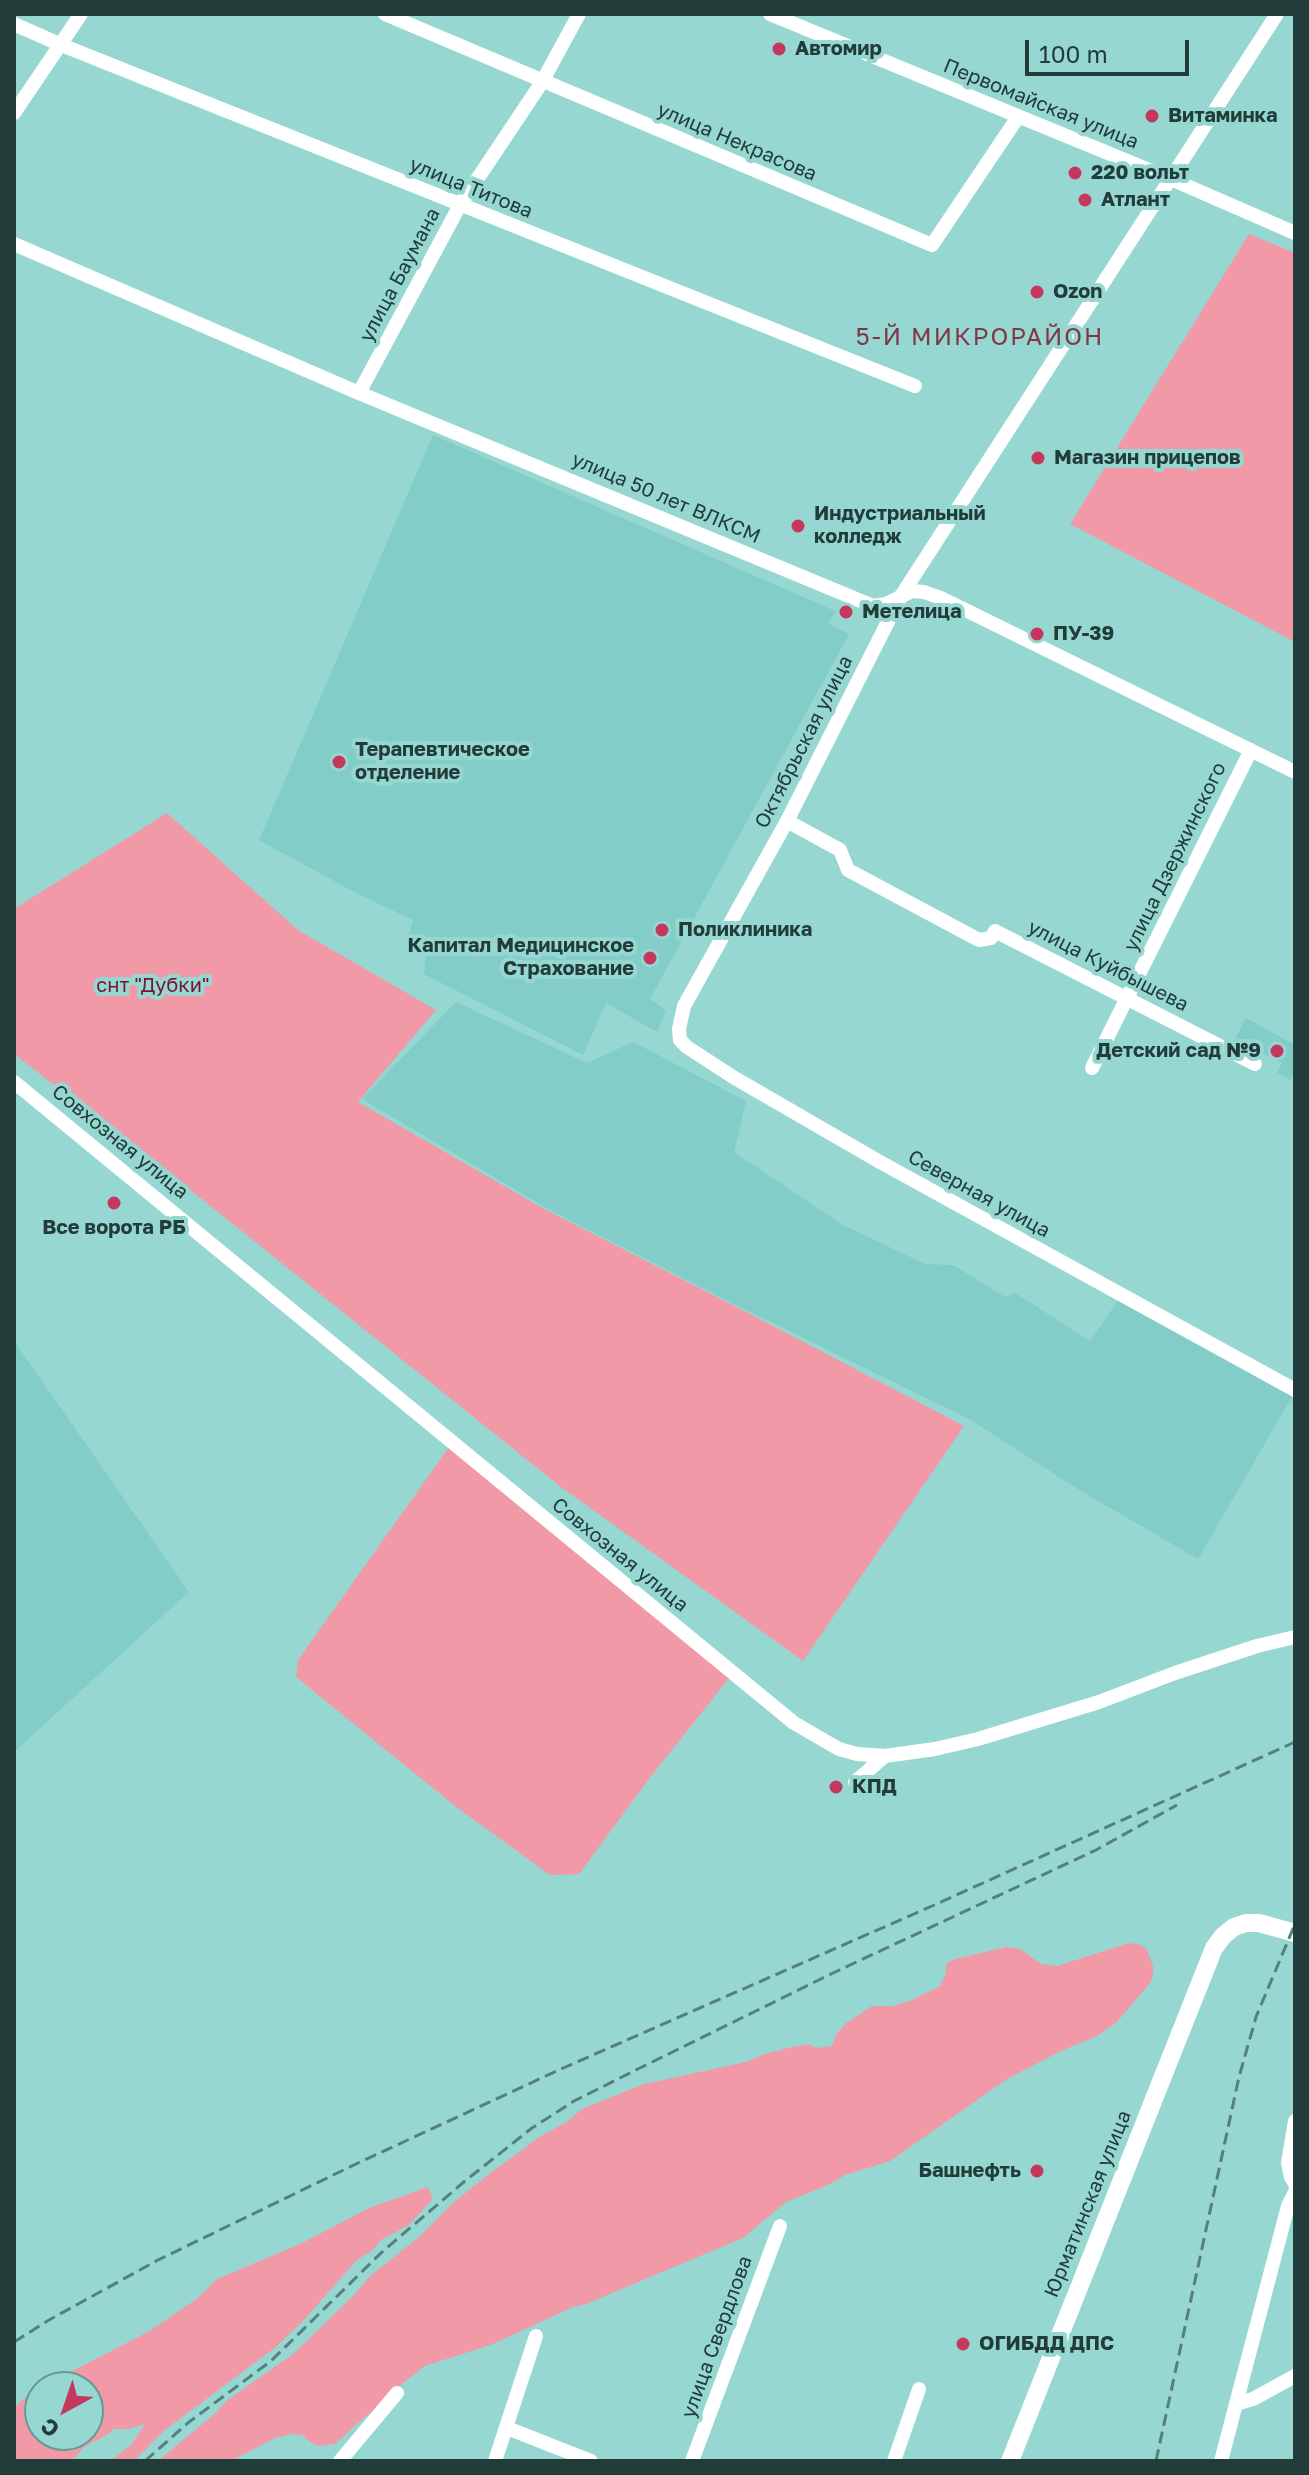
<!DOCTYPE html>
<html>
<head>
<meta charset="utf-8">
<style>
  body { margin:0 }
  #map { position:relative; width:1309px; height:2475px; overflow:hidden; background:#96d7d2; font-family:"Golos Text",sans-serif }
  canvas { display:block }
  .frame { position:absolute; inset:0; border:16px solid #223c3a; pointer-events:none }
  .north { position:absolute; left:24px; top:2371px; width:80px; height:80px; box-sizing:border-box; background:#96d7d2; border:2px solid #689995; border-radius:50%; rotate:220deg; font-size:22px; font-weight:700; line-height:32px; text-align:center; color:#223c3a }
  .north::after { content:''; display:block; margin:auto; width:28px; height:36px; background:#c6375e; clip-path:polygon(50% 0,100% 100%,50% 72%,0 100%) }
  .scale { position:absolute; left:1025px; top:40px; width:164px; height:36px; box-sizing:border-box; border:4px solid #223c3a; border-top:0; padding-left:10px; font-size:24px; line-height:28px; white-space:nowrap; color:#223c3a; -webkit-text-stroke:6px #96d7d2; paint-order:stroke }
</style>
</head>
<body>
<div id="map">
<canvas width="1309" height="2475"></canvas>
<div class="frame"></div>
<div class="north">С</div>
<div class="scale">100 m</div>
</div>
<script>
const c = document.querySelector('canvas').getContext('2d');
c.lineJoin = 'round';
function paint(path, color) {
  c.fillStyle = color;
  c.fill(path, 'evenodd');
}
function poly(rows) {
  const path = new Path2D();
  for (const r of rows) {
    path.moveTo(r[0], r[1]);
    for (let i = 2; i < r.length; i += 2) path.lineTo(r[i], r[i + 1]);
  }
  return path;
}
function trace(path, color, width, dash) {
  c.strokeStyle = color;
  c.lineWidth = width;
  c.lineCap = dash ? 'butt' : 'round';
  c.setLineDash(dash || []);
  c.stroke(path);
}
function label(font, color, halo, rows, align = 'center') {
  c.font = font + ' "Golos Text",sans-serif';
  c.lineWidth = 8;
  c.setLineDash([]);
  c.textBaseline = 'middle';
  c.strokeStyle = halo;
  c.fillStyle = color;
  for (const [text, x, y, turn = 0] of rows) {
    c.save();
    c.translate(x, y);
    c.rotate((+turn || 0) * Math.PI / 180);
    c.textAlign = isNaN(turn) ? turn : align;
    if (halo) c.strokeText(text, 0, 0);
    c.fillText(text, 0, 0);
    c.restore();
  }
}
paint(poly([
  [433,435,835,611,829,624,849,634,650,999,666,1010,657,1032,606,1003,583,1055,424,974,426,951,407,941,413,920,360,895,259,840],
  [456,1002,587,1063,633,1042,746,1101,734,1152,843,1225,925,1264,953,1265,1005,1297,1015,1293,1090,1341,1119,1299,1293,1395,1198,1559,1081,1491,969,1419,734,1304,548,1209,362,1099],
  [1246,1018,1295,1045,1295,1070,1290,1080,1277,1073,1282,1063,1247,1045,1242,1054,1230,1048],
  [14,1341,189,1592,14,1752]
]), '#82cdc7');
paint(poly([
  [1249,234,1295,253,1295,642,1070,524],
  [167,813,298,930,436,1010,358,1102,546,1210,735,1306,964,1426,803,1661,561,1487,203,1200,14,1054,14,909],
  [449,1447,729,1678,652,1775,579,1874,550,1875,455,1806,296,1677,298,1660],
  [1129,1943,1141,1945,1147,1950,1153,1966,1153,1976,1151,1982,1117,2022,1097,2036,1061,2051,1007,2079,890,2161,845,2175,828,2185,786,2202,743,2238,586,2304,573,2307,493,2344,425,2366,389,2394,377,2409,367,2415,335,2444,320,2446,311,2443,303,2435,291,2434,275,2438,231,2461,158,2461,218,2411,225,2402,293,2354,354,2295,370,2276,419,2237,453,2203,489,2174,541,2136,568,2121,582,2109,644,2084,746,2062,765,2054,792,2047,809,2044,816,2048,832,2046,836,2035,846,2023,872,2006,893,2006,910,2001,940,1986,946,1973,946,1964,955,1959,1007,1947,1020,1949,1041,1964,1057,1966],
  [428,2187,432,2197,431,2201,409,2225,381,2240,373,2250,357,2260,303,2321,276,2347,165,2430,134,2461,110,2461,131,2445,145,2424,128,2429,113,2429,109,2434,84,2447,72,2461,14,2461,14,2407,26,2397,40,2391,40,2435,88,2435,88,2387,47,2387,57,2379,148,2332,198,2298,217,2279,300,2244,369,2208]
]), '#f299a8');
trace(poly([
  [385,14,932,245,1018,117],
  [770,14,1171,179,1295,233],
  [1277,14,901,596,787,821,684,1006,679,1029,680,1040,687,1047,733,1077,880,1162,1295,1390],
  [14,24,59,44,915,386],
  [14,113,81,14],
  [14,244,359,393,873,606,886,604,912,591,924,592,941,598,1295,772],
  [359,393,460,205,542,82,579,14],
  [787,821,840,850,848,870,979,940,991,938,995,931,1255,1064],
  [1092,1068,1251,750],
  [14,1082,794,1723,839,1749,857,1754,885,1756,935,1749,978,1739,1099,1702,1175,1673,1257,1646,1295,1637],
  [855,1782,885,1756],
  [1295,2121,1288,2163,1291,2177,1295,2184],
  [1236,2404,1253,2399,1295,2376],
  [507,2428,591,2461],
  [340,2461,397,2393],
  [495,2461,536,2336],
  [692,2461,780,2226],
  [894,2461,919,2389],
  [1221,2461,1288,2206,1295,2192]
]), '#fff', 14);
trace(poly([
  [1010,2461,1214,1948,1223,1936,1234,1927,1246,1923,1259,1923,1295,1933]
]), '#fff', 18);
trace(poly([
  [14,2342,49,2320,158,2260,358,2163,561,2069,932,1906,1295,1742],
  [145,2461,189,2422,271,2361,382,2252,465,2181,532,2128,574,2101,640,2068,833,1973,1096,1850,1177,1805],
  [1156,2461,1239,2077,1256,2017,1295,1924]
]), '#55807d', 3, [12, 6]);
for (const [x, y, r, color] of [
  [779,49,8,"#c6375e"],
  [1152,116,8,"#c6375e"],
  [1075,173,8,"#c6375e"],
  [1085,200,8,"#c6375e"],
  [1037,292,8,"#c6375e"],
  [1038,458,8,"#c6375e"],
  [798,526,8,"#c6375e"],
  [846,612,8,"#c6375e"],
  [1037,634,8,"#c6375e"],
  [339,762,8,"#c6375e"],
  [662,930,8,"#c6375e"],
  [650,958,8,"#c6375e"],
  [1277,1051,8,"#c6375e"],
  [114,1203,8,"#c6375e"],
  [836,1787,8,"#c6375e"],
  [1037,2171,8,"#c6375e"],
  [963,2344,8,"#c6375e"]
]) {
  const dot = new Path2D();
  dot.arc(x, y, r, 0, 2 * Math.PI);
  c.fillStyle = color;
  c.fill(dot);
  trace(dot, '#96d7d2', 3);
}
label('bold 20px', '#223c3a', '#96d7d2', [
  ["Автомир",795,49],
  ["Витаминка",1168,116],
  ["220 вольт",1091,173],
  ["Атлант",1101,200],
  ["Ozon",1053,292],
  ["Магазин прицепов",1054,458],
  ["Индустриальный",814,514],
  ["колледж",814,537],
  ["Метелица",862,612],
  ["ПУ-39",1053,634],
  ["Терапевтическое",355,750],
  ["отделение",355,773],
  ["Поликлиника",678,930],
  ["Капитал Медицинское",634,946,"right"],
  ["Страхование",634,969,"right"],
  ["Детский сад №9",1261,1051,"right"],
  ["Все ворота РБ",114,1228,"center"],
  ["КПД",852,1787],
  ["Башнефть",1021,2171,"right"],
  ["ОГИБДД ДПС",979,2344]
], 'left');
label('20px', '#223c3a', '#96d7d2', [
  ["Первомайская улица",1041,104,22],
  ["улица Некрасова",737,142,23],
  ["улица Титова",471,188,22],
  ["улица Баумана",400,275,-62],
  ["улица 50 лет ВЛКСМ",666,498,23],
  ["Октябрьская улица",804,742,-63],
  ["улица Дзержинского",1175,857,-64],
  ["улица Куйбышева",1108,966,27],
  ["Совхозная улица",120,1142,39],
  ["Северная улица",979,1194,29],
  ["Совхозная улица",620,1555,39],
  ["Юрматинская улица",1088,2204,-68],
  ["улица Свердлова",717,2337,-70]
]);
label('20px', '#781533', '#96d7d2', [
  ["снт \"Дубки\"",153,986]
]);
c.letterSpacing = '2px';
label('24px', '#7f3847', '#96d7d2', [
  ["5-Й МИКРОРАЙОН",980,337]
]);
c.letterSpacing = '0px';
</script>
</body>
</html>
